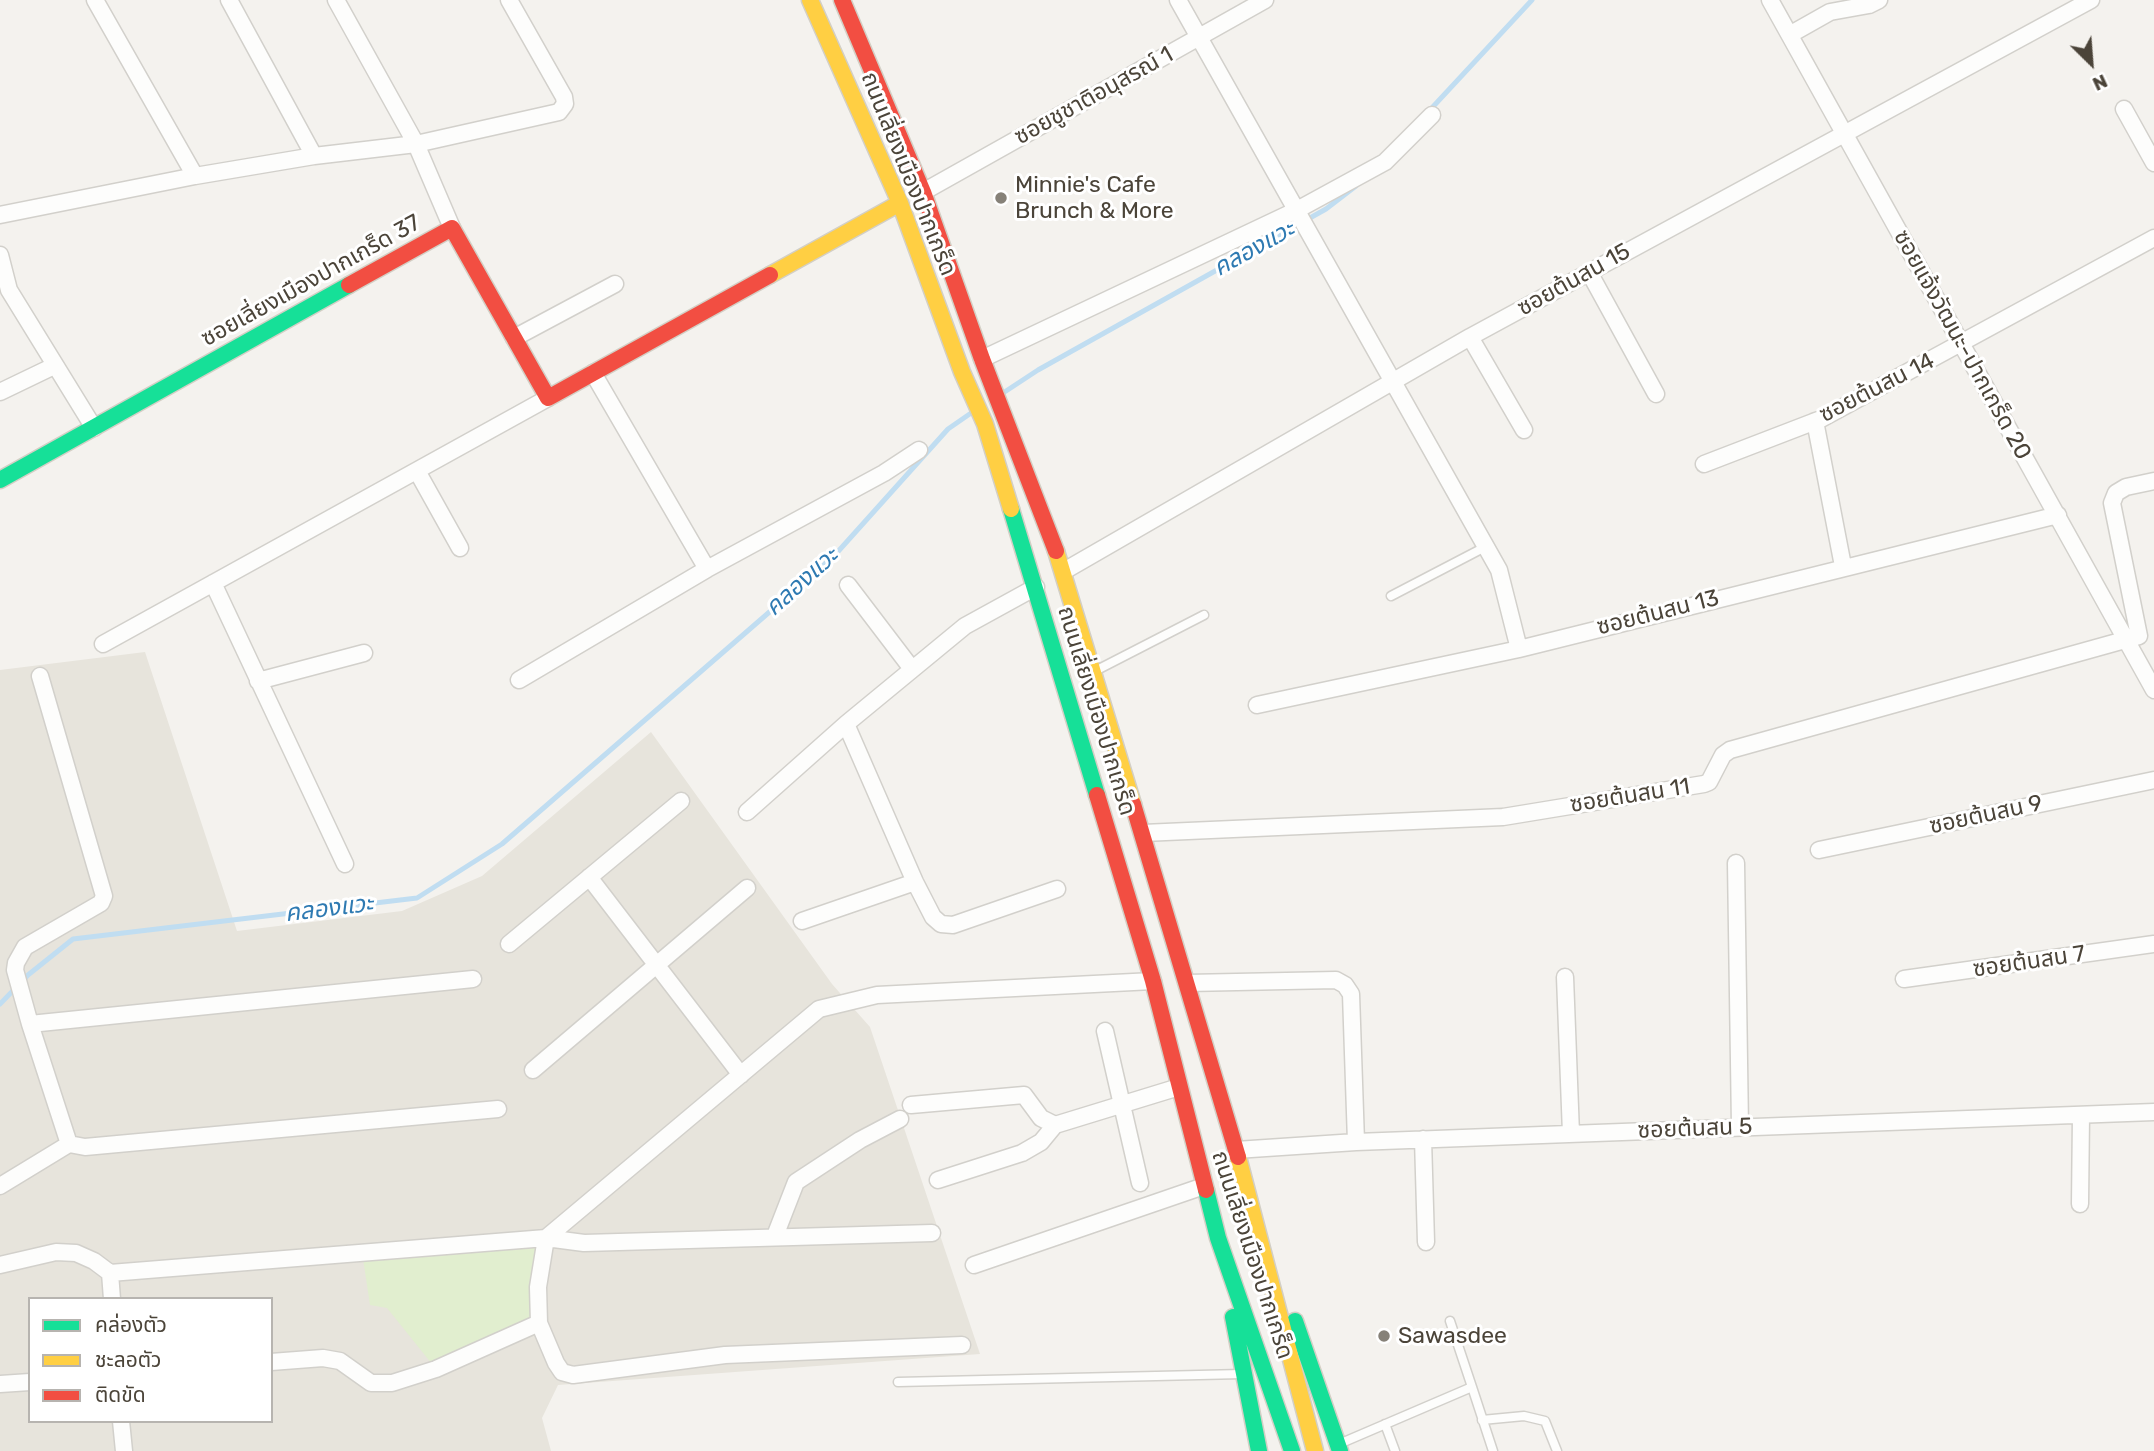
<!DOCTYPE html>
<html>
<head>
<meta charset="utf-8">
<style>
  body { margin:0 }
  #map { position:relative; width:2154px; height:1451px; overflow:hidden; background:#f4f2ee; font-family:Rubik,"Noto Sans Thai",sans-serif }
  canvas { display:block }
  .legend { position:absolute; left:28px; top:1297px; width:245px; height:126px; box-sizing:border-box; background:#fff; border:2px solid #b7b4b0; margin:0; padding:9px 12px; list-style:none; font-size:21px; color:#4b4439 }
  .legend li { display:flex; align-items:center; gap:14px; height:35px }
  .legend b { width:35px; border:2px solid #b7b4b0 }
  .north { position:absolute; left:2056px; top:28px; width:70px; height:70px; -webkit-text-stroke:5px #fff; paint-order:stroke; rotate:155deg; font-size:19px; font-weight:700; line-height:28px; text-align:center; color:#4b4439 }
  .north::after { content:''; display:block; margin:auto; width:24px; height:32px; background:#4b4439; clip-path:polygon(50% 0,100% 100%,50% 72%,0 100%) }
</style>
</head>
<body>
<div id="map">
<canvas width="2154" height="1451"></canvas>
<ul class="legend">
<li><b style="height:9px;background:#16e098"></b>คล่องตัว</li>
<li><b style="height:9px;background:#ffcf43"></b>ชะลอตัว</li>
<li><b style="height:9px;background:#f24e42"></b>ติดขัด</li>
</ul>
<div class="north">N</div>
</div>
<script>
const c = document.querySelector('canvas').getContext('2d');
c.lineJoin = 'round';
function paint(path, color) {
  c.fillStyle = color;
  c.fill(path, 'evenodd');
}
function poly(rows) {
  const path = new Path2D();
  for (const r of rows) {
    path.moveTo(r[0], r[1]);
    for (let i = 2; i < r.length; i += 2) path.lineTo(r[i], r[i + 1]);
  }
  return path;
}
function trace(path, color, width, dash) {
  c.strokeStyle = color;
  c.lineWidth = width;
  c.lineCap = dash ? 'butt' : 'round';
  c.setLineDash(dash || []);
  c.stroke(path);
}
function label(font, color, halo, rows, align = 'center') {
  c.font = font + ' Rubik,"Noto Sans Thai",sans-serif';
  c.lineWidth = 6;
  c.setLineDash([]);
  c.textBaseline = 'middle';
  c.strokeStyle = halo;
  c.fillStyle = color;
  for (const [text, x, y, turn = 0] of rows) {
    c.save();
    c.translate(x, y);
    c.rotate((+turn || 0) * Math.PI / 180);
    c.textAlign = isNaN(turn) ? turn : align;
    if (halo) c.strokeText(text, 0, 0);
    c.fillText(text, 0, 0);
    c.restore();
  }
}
paint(poly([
  [145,652,237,931,402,911,482,876,651,732,832,984,870,1027,980,1354,558,1385,542,1418,551,1451,0,1451,0,670],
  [30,1299,271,1299,271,1421,30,1421]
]), '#e7e4dc');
paint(poly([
  [546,1238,539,1323,436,1369,387,1308,370,1305,362,1252]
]), '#e1eecf');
trace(poly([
  [1429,111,1532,0],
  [1003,393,1038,370,1326,209,1356,186],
  [0,1004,28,975,73,939,417,898,502,844,834,556,948,429,974,411]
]), '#c0ddf1', 5);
const lane = poly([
  [1391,596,1487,546],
  [1095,671,1204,615],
  [898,1382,1242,1374],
  [1472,1387,1493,1451],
  [1482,1420,1524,1416,1545,1421,1557,1451],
  [1385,1424,1395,1451],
  [1339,1444,1472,1387,1450,1321]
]);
const street = poly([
  [95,0,195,176],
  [229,0,314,156],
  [336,0,416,144,452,228],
  [1178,0,1499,570,1519,649],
  [1770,0,2154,690],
  [1791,34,1830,12,1869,5,1879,0],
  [2124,109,2154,163],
  [923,192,1265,0],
  [0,215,195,176,314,156,416,144,559,112,565,104,564,97,509,0],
  [0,255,9,290,94,428],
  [1589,272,1656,394],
  [1470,337,1524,430],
  [514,338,615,284],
  [982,359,1297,210,1385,162,1432,115],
  [593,373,707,569],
  [0,392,54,366],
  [1815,421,1843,566],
  [1704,464,1821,419,2154,238],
  [417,471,460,548],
  [1064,571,1470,337,2091,0],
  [213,583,345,864],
  [848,585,912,669],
  [1036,587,965,626,846,724,915,882,933,917,941,924,953,925,1057,889],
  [103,644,548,398],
  [40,676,104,896,101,903,25,947,16,963,15,970,30,1024,69,1144],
  [519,680,707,569,884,473,919,450],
  [258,681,364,653],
  [1257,705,1519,649,2058,515],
  [747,812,846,724],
  [1143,833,1503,817,1704,784,1709,782,1723,755,1730,750,2139,636,2112,503,2116,493,2126,487,2154,481],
  [1819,850,2154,780],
  [1736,863,1740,1127],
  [589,877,741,1075],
  [802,921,915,882],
  [509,944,681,801],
  [1565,977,1571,1134],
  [1904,979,2154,944],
  [1187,983,1336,980,1345,985,1351,994,1356,1142],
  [30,1024,473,979],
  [1105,1031,1140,1183],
  [533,1070,747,888],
  [911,1105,1024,1095,1041,1118,1055,1125],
  [1423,1139,1426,1242],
  [1236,1150,1356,1142,2154,1112],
  [938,1180,1022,1153,1041,1142,1055,1125,1179,1087],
  [0,1186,69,1144,85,1147,498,1109],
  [2080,1204,2081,1116],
  [775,1236,796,1182,860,1140,900,1119],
  [0,1265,56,1252,76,1253,94,1261,110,1273,546,1238,584,1243,932,1233],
  [974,1265,1204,1186],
  [110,1273,112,1299],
  [962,1345,725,1355,573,1375,562,1372,556,1363,539,1323,538,1287,546,1238,819,1009,877,995,1153,981],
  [271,1362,323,1358,340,1361,371,1383,392,1383,436,1369,539,1323],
  [0,1384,30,1382],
  [121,1421,124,1451]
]);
const fast = poly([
  [0,480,349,285],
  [1011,509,1097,795],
  [1206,1190,1218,1238,1292,1451],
  [1233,1317,1259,1451],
  [1295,1321,1340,1451]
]);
const slow = poly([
  [810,0,900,203,962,372,985,424,1011,509],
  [770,275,900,203],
  [1056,551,1133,804],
  [1238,1157,1315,1451]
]);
const jam = poly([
  [842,0,923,192,982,359,1056,551],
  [349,285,452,228,548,398,770,275],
  [1097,795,1153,981,1206,1190],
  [1133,804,1238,1157]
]);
trace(lane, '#d2d0cb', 11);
trace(street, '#d2d0cb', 19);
trace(fast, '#d3cfc5', 19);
trace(slow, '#d3cfc5', 19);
trace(jam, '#d3cfc5', 19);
trace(lane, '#fdfdfc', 8);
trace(street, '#fdfdfc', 16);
trace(fast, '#16e098', 16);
trace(slow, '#ffcf43', 16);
trace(jam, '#f24e42', 16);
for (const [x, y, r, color] of [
  [1001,198,7,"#868178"],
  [1384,1336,7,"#868178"]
]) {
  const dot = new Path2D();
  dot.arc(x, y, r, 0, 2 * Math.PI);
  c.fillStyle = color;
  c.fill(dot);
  trace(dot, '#fff', 2.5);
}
label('23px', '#4b4439', '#fff', [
  ["ซอยชูชาติอนุสรณ์ 1",1094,96,-29],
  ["ถนนเลี่ยงเมืองปากเกร็ด",908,174,68],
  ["ซอยต้นสน 15",1574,280,-29],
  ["ซอยเลี่ยงเมืองปากเกร็ด 37",311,281,-29],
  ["ซอยแจ้งวัฒนะ-ปากเกร็ด 20",1962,345,61],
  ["ซอยต้นสน 14",1877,388,-27],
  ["ซอยต้นสน 13",1658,613,-14],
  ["ถนนเลี่ยงเมืองปากเกร็ด",1096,711,73],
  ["ซอยต้นสน 11",1630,796,-9],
  ["ซอยต้นสน 9",1986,815,-12],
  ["ซอยต้นสน 7",2029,962,-8],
  ["ซอยต้นสน 5",1695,1129,-2],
  ["ถนนเลี่ยงเมืองปากเกร็ด",1252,1255,72]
]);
label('23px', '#4b4439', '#fff', [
  ["Minnie's Cafe",1015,185],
  ["Brunch & More",1015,211],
  ["Sawasdee",1398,1336]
], 'left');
label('italic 24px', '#2e7ab2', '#fff', [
  ["คลองแวะ",1254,249,-29],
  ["คลองแวะ",802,582,-42],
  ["คลองแวะ",329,909,-7]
]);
</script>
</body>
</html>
